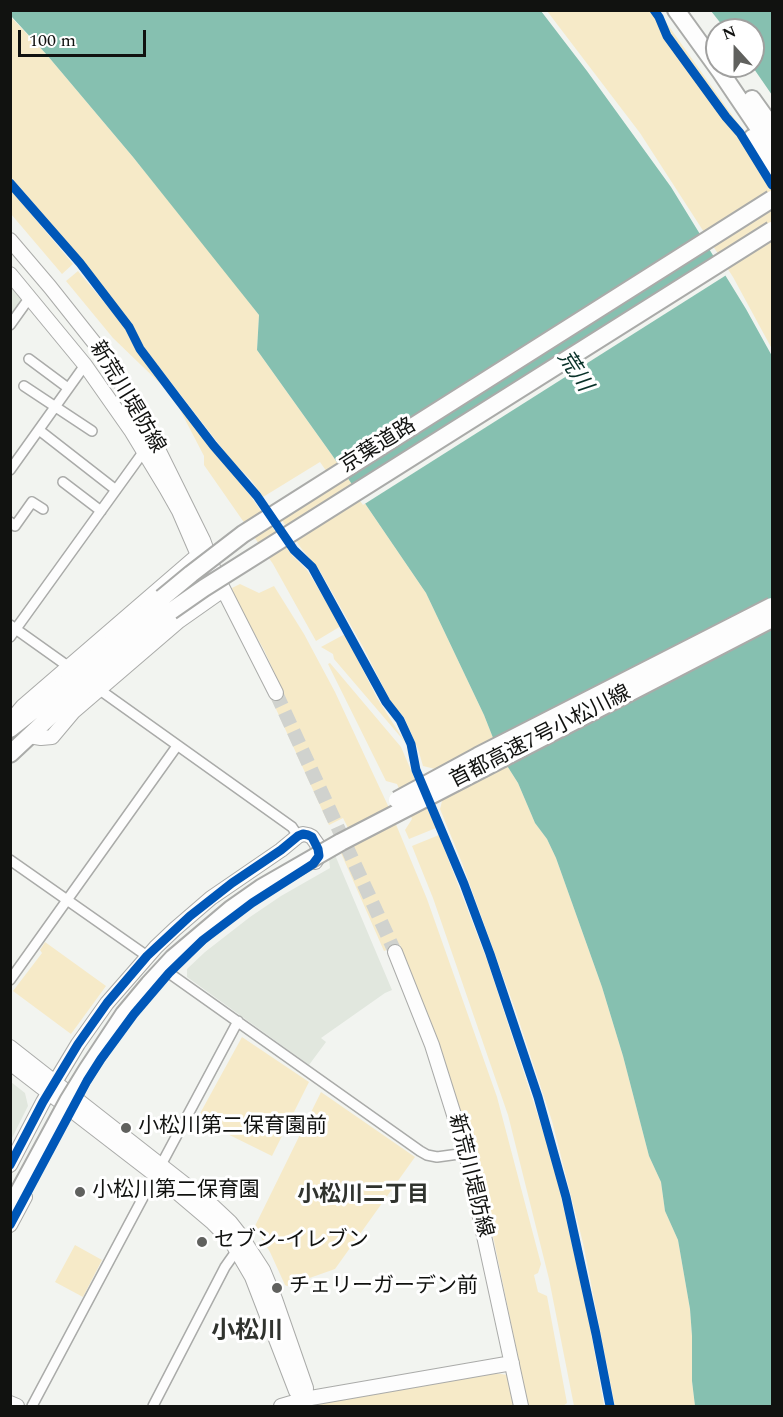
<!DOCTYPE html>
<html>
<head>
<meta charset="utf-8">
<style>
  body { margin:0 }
  #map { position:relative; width:783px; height:1417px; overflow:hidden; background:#f2f4f0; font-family:Spectral,serif }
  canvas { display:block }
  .frame { position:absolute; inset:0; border:12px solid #111210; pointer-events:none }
  .north { position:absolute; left:705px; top:18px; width:60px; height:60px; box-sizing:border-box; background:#fff; border:2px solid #a0a09f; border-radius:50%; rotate:339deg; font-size:16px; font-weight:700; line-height:24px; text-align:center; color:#111210 }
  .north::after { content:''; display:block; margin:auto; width:21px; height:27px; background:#60615e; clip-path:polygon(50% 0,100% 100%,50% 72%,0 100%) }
  .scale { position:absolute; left:18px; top:30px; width:128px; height:27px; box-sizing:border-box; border:3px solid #111210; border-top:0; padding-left:8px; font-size:18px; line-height:21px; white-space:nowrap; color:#111210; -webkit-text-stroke:4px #fff; paint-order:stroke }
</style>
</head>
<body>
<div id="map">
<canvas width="783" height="1417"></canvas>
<div class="frame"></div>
<div class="north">N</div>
<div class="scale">100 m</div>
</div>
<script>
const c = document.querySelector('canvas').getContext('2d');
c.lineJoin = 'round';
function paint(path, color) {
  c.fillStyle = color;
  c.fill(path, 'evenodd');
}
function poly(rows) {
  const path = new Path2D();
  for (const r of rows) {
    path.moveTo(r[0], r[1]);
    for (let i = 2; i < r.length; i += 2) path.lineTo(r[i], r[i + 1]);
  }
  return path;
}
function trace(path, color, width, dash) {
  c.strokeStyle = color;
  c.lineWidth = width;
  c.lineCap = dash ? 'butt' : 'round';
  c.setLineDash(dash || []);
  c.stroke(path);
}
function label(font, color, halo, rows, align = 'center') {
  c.font = font + ' Spectral,"Noto Sans JP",serif';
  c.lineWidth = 6;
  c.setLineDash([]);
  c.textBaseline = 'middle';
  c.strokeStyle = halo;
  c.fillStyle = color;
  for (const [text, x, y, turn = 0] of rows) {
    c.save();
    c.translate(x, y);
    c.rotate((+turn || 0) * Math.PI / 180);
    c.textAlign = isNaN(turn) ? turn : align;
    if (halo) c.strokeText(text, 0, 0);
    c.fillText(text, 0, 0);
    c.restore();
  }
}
paint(poly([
  [11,280,24,300,11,320],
  [335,855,392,990,385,993,321,1038,326,1042,309,1065,187,977,187,969,205,952,250,917,281,896,330,868,329,859],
  [11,1082,25,1093,28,1106,11,1140]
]), '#e1e7de');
paint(poly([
  [547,11,658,11,744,132,772,183,772,349,733,277,640,133],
  [10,16,47,55,133,157,222,267,259,315,257,350,332,455,426,593,484,715,499,753,518,783,535,823,547,839,556,858,602,987,623,1056,649,1156,661,1182,665,1211,678,1240,690,1309,692,1336,692,1381,695,1406,615,1406,583,1243,552,1121,515,1009,462,863,440,809,443,797,464,756,435,769,423,766,418,749,404,717,393,706,363,647,320,571,301,548,275,510,329,475,320,462,263,497,251,480,232,461,180,394,143,346,128,323,54,227,11,177],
  [11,190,73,264,62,274,11,214],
  [78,271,124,326,129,338,167,390,113,338,66,281],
  [178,406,249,494,292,555,307,570,341,626,316,641,273,564,204,465,204,456],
  [240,584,259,593,274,586,304,634,335,692,390,810,427,899,497,1097,541,1264,538,1273,534,1275,538,1292,547,1296,567,1403,563,1406,528,1406,494,1241,472,1150,457,1102,425,1009,400,945,384,951,341,853,354,840,343,818,329,825,271,698,283,692,264,650,237,603,232,588],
  [345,634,377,698,405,742,334,659,333,654,321,647],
  [330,663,401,747,436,828,409,839,405,830,412,819,397,784,386,781,328,664],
  [439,835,488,963,553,1162,587,1310,604,1406,574,1406,549,1279,508,1115,433,898,412,846],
  [45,942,106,986,71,1034,13,991,42,953,40,950],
  [242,1037,309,1082,272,1156,197,1119],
  [321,1092,415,1157,335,1269,287,1286,285,1285,270,1252,256,1229,255,1226],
  [75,1245,102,1260,83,1297,55,1282],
  [493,1373,508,1375,515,1406,304,1406,326,1401]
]), '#f6eac8');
paint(poly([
  [11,10,541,11,587,71,671,187,746,309,772,356,772,1406,695,1406,692,1381,692,1336,690,1309,678,1240,665,1211,661,1182,649,1156,623,1056,602,987,556,858,547,839,535,823,518,783,499,753,484,715,426,593,332,455,257,350,259,315,133,157,47,55,11,16],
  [711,11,772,11,772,95,752,66,753,66,753,30,726,30]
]), '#86c0b0');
paint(poly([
  [718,257,728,274,363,505,351,488]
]), '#f2f4f0');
trace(poly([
  [276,693,395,952]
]), '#d0d2ce', 14, [14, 7]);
const street = poly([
  [10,325,30,297],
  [29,359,68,388],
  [24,386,92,431],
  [39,430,116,490],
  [10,470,85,365],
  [63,482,101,511],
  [10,522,15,526,32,502,43,509],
  [10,625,69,667],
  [10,637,144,451],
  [100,690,292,827,298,836],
  [10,860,147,956],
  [169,973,420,1151,427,1155,437,1157,466,1153],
  [10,980,177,746],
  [161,1165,238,1021],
  [32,1406,155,1175],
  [153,1406,225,1267,237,1250]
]);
const secondary = poly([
  [10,240,50,287,100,350,114,371,157,447,203,540,215,573,276,693],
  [10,274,85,365,132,432,166,488,179,511,198,555,211,569],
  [10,723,12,719,23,706,198,555,207,555],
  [29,736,41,738,52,737,73,712,179,621,223,590],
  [395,952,432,1045,466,1153,521,1406],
  [10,1047,214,1207,230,1222,241,1236,263,1270,275,1299,306,1388,305,1399],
  [10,1063,167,1184,213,1223,231,1241,252,1277,296,1391,305,1399],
  [10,1165,43,1102,78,1044,107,1003,156,947,175,929,211,898,281,850,298,836,303,834,308,835,312,837,317,844,319,856,315,862],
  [10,1225,25,1197],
  [10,1403,17,1406],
  [281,1406,305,1399,512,1363]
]);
const highway = poly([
  [676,10,720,71,772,148],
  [752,99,772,127],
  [752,138,772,170],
  [10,729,48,699,162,598],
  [10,754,57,710,171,611]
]);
trace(street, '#aaaba9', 12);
trace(secondary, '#aaaba9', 16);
trace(highway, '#aaaba9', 20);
trace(street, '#fdfdfd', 9);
trace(secondary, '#fdfdfd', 14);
trace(highway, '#fdfdfd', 16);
const highwayBridge = poly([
  [162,598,191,574,243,534,772,199],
  [171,611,204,588,772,230],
  [397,800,478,756,772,606],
  [10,1208,68,1101,87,1070,124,1014,149,984,173,958,231,909,261,888,341,842,772,619]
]);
trace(highwayBridge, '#aaaba9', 20, []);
trace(highwayBridge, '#fdfdfd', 16);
trace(poly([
  [654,10,659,17,667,36,726,117,740,133,772,185],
  [10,183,80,263,129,327,140,349,177,398,213,445,257,496,294,550,312,567,386,702,400,720,411,744,416,770,464,884,490,954,538,1097,566,1197,596,1334,610,1406],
  [10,1165,43,1102,78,1044,107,1003,147,956,190,916,232,883,281,850,298,836,303,834,308,835,312,837,318,849,319,856,313,864,252,903,203,940,169,973,134,1014,101,1059,87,1081,10,1225]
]), '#0057b8', 9);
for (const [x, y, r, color] of [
  [126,1128,6,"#60615e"],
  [80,1192,6,"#60615e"],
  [202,1242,6,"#60615e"],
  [277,1288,6,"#60615e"]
]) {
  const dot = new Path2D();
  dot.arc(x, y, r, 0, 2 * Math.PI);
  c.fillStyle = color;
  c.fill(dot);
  trace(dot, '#fff', 2);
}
label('21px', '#111210', '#fff', [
  ["新荒川堤防線",126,398,59],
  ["京葉道路",379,447,-32],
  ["首都高速7号小松川線",541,738,-27],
  ["新荒川堤防線",469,1176,76]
]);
label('21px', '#111210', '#fff', [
  ["小松川第二保育園前",138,1128],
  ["小松川第二保育園",92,1192],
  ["セブン-イレブン",214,1242],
  ["チェリーガーデン前",289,1288]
], 'left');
label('italic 22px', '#083128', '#fff', [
  ["荒川",573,372,57]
]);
label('bold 22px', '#30332e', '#fff', [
  ["小松川二丁目",363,1197]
]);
label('bold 24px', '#30332e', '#fff', [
  ["小松川",247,1333]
]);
</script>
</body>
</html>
